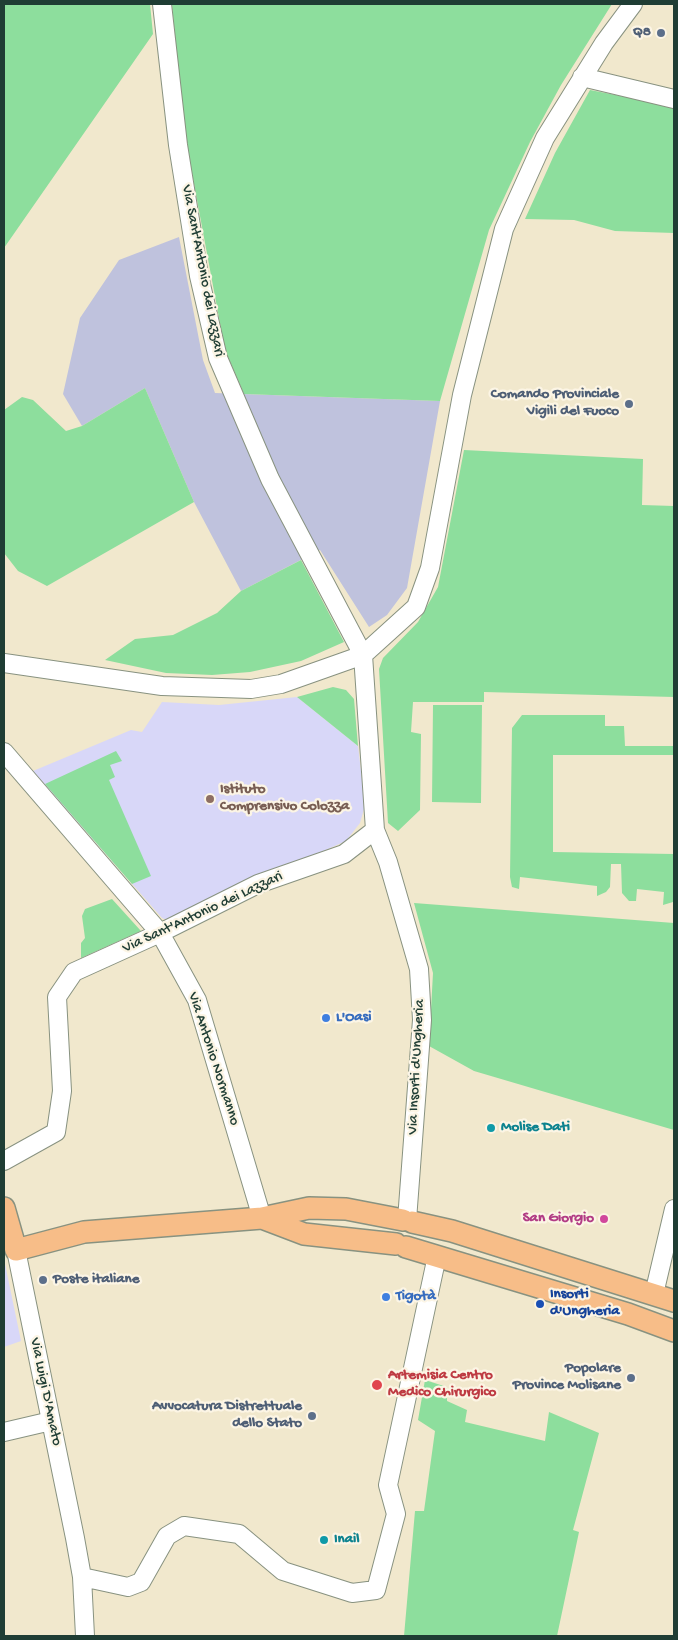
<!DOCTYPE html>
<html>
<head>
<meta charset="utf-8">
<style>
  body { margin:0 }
  #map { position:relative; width:678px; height:1640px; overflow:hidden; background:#f1e8cd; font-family:"Gochi Hand",sans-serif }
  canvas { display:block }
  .frame { position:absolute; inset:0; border:5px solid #1f3d34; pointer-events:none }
</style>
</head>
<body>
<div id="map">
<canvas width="678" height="1640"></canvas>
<div class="frame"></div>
</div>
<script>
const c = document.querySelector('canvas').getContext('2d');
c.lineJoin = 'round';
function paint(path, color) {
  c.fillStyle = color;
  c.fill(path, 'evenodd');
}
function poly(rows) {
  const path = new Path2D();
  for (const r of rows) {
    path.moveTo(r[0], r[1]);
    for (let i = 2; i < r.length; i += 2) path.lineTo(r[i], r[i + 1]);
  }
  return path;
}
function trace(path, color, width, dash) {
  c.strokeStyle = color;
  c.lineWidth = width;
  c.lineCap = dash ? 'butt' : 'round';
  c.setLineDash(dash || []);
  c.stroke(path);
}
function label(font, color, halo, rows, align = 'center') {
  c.font = font + ' "Gochi Hand",sans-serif';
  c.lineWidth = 4.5;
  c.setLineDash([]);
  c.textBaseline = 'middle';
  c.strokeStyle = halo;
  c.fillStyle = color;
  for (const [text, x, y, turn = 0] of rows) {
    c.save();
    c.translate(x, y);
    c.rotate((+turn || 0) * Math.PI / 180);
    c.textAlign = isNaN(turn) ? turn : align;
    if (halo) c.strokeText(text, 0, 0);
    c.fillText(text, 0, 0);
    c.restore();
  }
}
paint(poly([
  [297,697,358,746,363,788,364,809,360,823,346,841,167,920,162,918,33,771,131,730,142,732,162,702,219,705],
  [4,1259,21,1341,4,1347]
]), '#d8d7f8');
paint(poly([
  [179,237,203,360,215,393,440,401,407,588,387,615,369,627,320,550,241,591,194,502,145,388,82,426,63,394,80,318,119,260]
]), '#bfc2dd');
paint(poly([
  [4,4,150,4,153,34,4,248],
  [172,4,612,4,561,85,530,142,489,230,440,401,244,394,225,350,183,125],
  [590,90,647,101,674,102,674,233,615,231,574,220,525,219,555,153],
  [145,388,194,502,47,586,18,571,4,553,4,410,22,397,33,400,66,431,82,426],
  [464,450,643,459,642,505,674,506,674,697,484,692,484,702,413,702,411,732,421,734,420,810,398,831,388,823,379,669,383,658,418,622,438,587],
  [301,560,344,642,301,661,250,672,212,675,166,673,105,660,135,639,173,635,217,613,241,591],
  [333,687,346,690,354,699,358,746,297,697],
  [433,705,482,705,481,803,432,802],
  [522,715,605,715,605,726,624,726,625,746,674,746,674,755,553,755,553,852,674,854,673,902,663,905,664,892,637,889,636,901,629,901,622,893,621,864,611,864,610,887,606,892,597,896,597,886,520,877,519,889,512,887,510,877,512,728],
  [116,751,122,761,110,765,115,777,109,780,151,876,132,884,45,784],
  [112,899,141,931,81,958,81,943,85,938,82,916,85,909],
  [414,903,674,923,674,1130,474,1071,429,1046,433,973],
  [425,1380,447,1387,447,1401,467,1410,465,1422,545,1441,549,1412,599,1433,573,1530,579,1532,557,1636,404,1636,415,1511,424,1511,435,1431,418,1420]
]), '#8dde9d');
const minor = poly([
  [162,4,178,145,199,276,218,358,270,479,363,655,375,830,388,862,419,969,422,1020,407,1220],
  [582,77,674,99],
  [4,663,162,686,251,689,281,684,363,655,416,607,430,568,462,395,504,229,545,138,604,43,633,4],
  [4,752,160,933,197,1000,262,1218],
  [4,1161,56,1132,62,1091,57,997,74,972,160,933,258,884,344,854,375,830],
  [16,1250,75,1538,82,1577,85,1636],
  [654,1294,674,1209],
  [4,1432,51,1421],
  [82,1577,128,1587,141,1582,167,1536,184,1526,239,1534,283,1571,352,1593,376,1590,396,1514,388,1485,437,1256]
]);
const major = poly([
  [4,1208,16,1250,84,1232,262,1218,309,1208,346,1209,403,1220],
  [262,1218,304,1234,396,1244],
  [412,1222,452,1231,674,1301],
  [406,1247,628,1314,674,1331]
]);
trace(minor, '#889280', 20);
trace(major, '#889280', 24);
trace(minor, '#fff', 18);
trace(major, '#f7bd88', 21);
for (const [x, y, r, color] of [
  [661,33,5,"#5c6f8a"],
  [629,404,5,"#5c6f8a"],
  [210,799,5,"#8d6e63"],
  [326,1018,5,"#3f7fe0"],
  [491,1128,5,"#0f9aa8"],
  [604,1219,5,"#d1479c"],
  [43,1280,5,"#5c6f8a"],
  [386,1297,5,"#3f7fe0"],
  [540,1304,5,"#1a4fb4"],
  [631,1378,5,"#5c6f8a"],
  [377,1385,6,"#e0444e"],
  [312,1416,5,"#5c6f8a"],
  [324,1540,5,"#0f9aa8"]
]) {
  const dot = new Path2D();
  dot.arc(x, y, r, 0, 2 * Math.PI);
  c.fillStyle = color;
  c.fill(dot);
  trace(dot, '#fcf5e5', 2);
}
label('bold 15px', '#4e5e75', '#fcf5e5', [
  ["Q8",651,33],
  ["Comando Provinciale",619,395],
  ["Vigili del Fuoco",619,412],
  ["Poste italiane",53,1280,"left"],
  ["Popolare",621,1369],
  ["Province Molisane",621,1386],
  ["Avvocatura Distrettuale",302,1407],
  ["dello Stato",302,1424]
], 'right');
label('15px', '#1f3d34', '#fcf5e5', [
  ["Via Sant'Antonio dei Lazzari",202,271,79],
  ["Via Sant'Antonio dei Lazzari",203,913,-25],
  ["Via Antonio Normanno",213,1059,72],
  ["Via Insorti d'Ungheria",417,1067,-87],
  ["Via Luigi D'Amato",45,1392,78]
]);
label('bold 15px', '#785e54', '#fcf5e5', [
  ["Istituto",220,790],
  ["Comprensivo Colozza",220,807]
], 'left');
label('bold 15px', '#366cbe', '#fcf5e5', [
  ["L'Oasi",336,1018],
  ["Tigotà",396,1297]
], 'left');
label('bold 15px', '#0d838f', '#fcf5e5', [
  ["Molise Dati",501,1128],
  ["Inail",334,1540]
], 'left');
label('bold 15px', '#b23c85', '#fcf5e5', [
  ["San Giorgio",594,1219]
], 'right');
label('bold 15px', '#164399', '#fcf5e5', [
  ["Insorti",550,1295],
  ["d'Ungheria",550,1312]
], 'left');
label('bold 15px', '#be3a42', '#fcf5e5', [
  ["Artemisia Centro",388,1376],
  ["Medico Chirurgico",388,1393]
], 'left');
</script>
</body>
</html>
